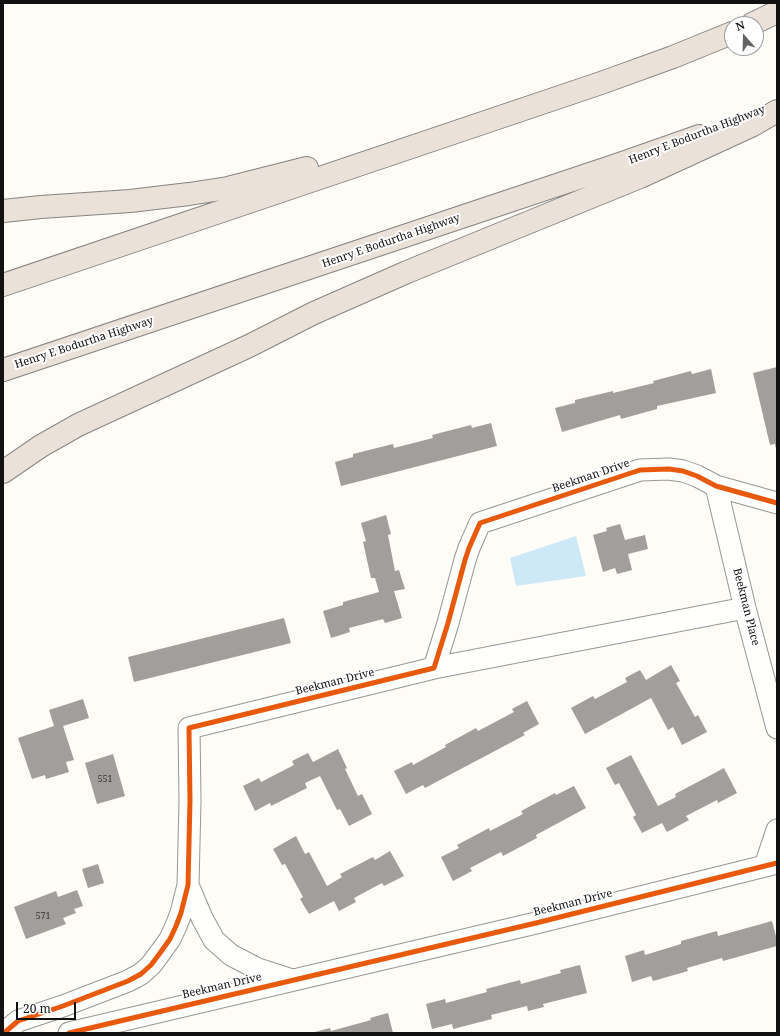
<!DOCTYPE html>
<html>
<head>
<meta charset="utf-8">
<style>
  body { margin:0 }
  #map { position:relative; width:780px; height:1036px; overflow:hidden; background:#fdfcf7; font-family:"Noto Serif",serif }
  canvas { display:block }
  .frame { position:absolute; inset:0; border:4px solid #111; pointer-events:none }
  .north { position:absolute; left:724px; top:16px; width:40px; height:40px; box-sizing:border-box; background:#fff; border:1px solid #a0a0a0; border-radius:50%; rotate:340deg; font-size:11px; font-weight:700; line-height:16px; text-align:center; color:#111 }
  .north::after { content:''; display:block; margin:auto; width:14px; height:18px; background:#646362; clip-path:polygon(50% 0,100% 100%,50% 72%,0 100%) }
  .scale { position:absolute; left:16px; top:1002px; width:60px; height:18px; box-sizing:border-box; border:2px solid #111; border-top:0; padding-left:5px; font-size:12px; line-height:14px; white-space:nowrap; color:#111; -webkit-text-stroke:3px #fff; paint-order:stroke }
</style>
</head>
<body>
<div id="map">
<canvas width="780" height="1036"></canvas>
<div class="frame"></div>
<div class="north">N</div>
<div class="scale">20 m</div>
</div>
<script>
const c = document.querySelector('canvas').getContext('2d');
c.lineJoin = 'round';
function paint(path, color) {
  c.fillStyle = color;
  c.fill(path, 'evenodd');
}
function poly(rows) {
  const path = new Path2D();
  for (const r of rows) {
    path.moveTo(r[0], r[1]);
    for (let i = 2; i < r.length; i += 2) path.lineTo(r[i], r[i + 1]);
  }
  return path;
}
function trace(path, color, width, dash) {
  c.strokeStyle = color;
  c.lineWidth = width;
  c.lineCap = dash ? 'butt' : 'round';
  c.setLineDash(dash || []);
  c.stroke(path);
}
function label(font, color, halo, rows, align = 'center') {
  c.font = font + ' "Noto Serif",serif';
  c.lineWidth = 4;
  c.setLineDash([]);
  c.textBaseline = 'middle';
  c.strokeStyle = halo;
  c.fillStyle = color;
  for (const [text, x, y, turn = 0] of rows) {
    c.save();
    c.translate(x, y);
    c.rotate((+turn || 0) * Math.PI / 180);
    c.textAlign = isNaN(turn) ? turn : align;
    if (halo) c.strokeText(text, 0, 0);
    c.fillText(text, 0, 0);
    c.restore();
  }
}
paint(poly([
  [576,536,586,576,516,586,510,558]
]), '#cde8f7');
paint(poly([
  [777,367,777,449,776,449,775,444,770,445,753,373],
  [711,369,716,393,657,406,657,409,621,419,620,415,562,432,555,408,575,403,575,400,613,391,613,393,654,383,653,381,691,371,692,374],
  [491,423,497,446,341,486,335,462,353,457,353,454,393,444,394,448,433,438,432,435,471,425,472,428],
  [386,515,391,534,388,535,395,571,399,570,405,589,394,591,402,618,385,623,383,619,349,628,350,632,331,638,323,611,343,605,343,602,379,592,375,578,371,578,363,542,366,541,361,523],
  [620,524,625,540,645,535,648,549,628,554,632,570,617,574,615,568,603,572,593,535,607,531,606,528],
  [284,618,291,643,134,682,128,657],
  [671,665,680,681,676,683,695,717,698,715,707,732,682,745,673,727,668,730,651,698,585,734,571,708,593,696,595,699,627,682,625,678,640,670,646,680],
  [83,699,89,718,63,726,74,760,66,762,69,772,46,779,45,775,32,779,18,738,54,726,49,710],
  [527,701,539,724,523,733,525,735,425,788,423,785,406,794,394,771,412,762,413,765,446,747,445,745,476,728,478,731,514,712,512,709],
  [338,749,347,768,345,769,358,796,362,794,372,814,349,826,340,809,337,810,320,776,305,783,307,788,271,806,270,803,255,811,243,786,259,778,261,782,294,765,292,761,308,753,313,762],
  [113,754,125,796,97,804,85,763],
  [631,755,658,806,676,797,675,794,724,768,737,793,718,803,717,800,686,816,689,820,667,832,662,823,642,833,633,817,636,815,619,783,615,785,606,768],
  [574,786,586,808,536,835,537,838,503,856,501,852,470,868,472,871,453,881,441,857,459,848,457,845,489,828,490,831,523,814,521,811,555,793,556,795],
  [296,836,305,854,309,852,327,886,342,877,340,874,373,857,375,860,390,851,404,876,384,886,382,883,354,898,356,902,339,911,334,901,309,914,300,899,303,897,285,864,282,865,273,849],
  [98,864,104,883,88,888,82,869],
  [77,890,83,906,74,909,76,913,63,918,66,924,26,939,14,907,56,891,58,897],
  [772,921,777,940,777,946,723,961,722,958,687,968,688,971,653,981,651,976,632,982,625,956,644,950,645,955,681,944,681,941,717,931,718,936],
  [580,965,587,993,543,1004,544,1007,528,1011,527,1006,491,1015,492,1019,453,1029,452,1024,432,1029,426,1004,445,999,446,1003,487,992,486,989,520,980,521,984,561,973,560,970],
  [388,1013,393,1033,311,1033,330,1028,331,1031,371,1020,370,1018]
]), '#a19f9c');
const minor = poly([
  [716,486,745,608,777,728],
  [434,668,745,608],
  [765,866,777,830],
  [188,885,202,918,214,940,231,955,258,969,292,980],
  [4,1033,18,1021,63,1006,128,981,141,974,151,965,160,953,170,939,176,926,181,913,188,885,190,801,189,728,434,668,448,623,465,560,469,548,480,523,640,470,669,469,683,471,697,476,716,486,777,503],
  [69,1033,536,923,777,863]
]);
const highway = poly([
  [752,24,777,12],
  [3,211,41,207,130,201,189,194,228,188,307,168],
  [3,285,601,83,673,57,732,33],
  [3,370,617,165,699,136],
  [3,472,41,446,78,425,249,346,314,313,407,272,640,177,753,125,777,111]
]);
trace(minor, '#979795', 23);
trace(highway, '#858482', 24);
trace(minor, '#fffffe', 21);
trace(highway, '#eae1d8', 22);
trace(poly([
  [4,1033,18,1021,63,1006,128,981,141,974,151,965,160,953,170,939,176,926,181,913,188,885,190,801,189,728,434,668,448,623,465,560,469,548,480,523,640,470,669,469,683,471,697,476,716,486,777,503],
  [69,1033,536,923,777,863]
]), '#e8590c', 5);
label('9px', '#353434', null, [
  ["551",105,779],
  ["571",43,916]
]);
label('11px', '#111', '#fff', [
  ["Henry E Bodurtha Highway",697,135,-21],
  ["Henry E Bodurtha Highway",391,241,-19],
  ["Henry E Bodurtha Highway",84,343,-18],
  ["Beekman Drive",591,476,-19],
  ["Beekman Place",746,607,76],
  ["Beekman Drive",335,682,-14],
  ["Beekman Drive",573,903,-14],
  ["Beekman Drive",222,986,-13]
]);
</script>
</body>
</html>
